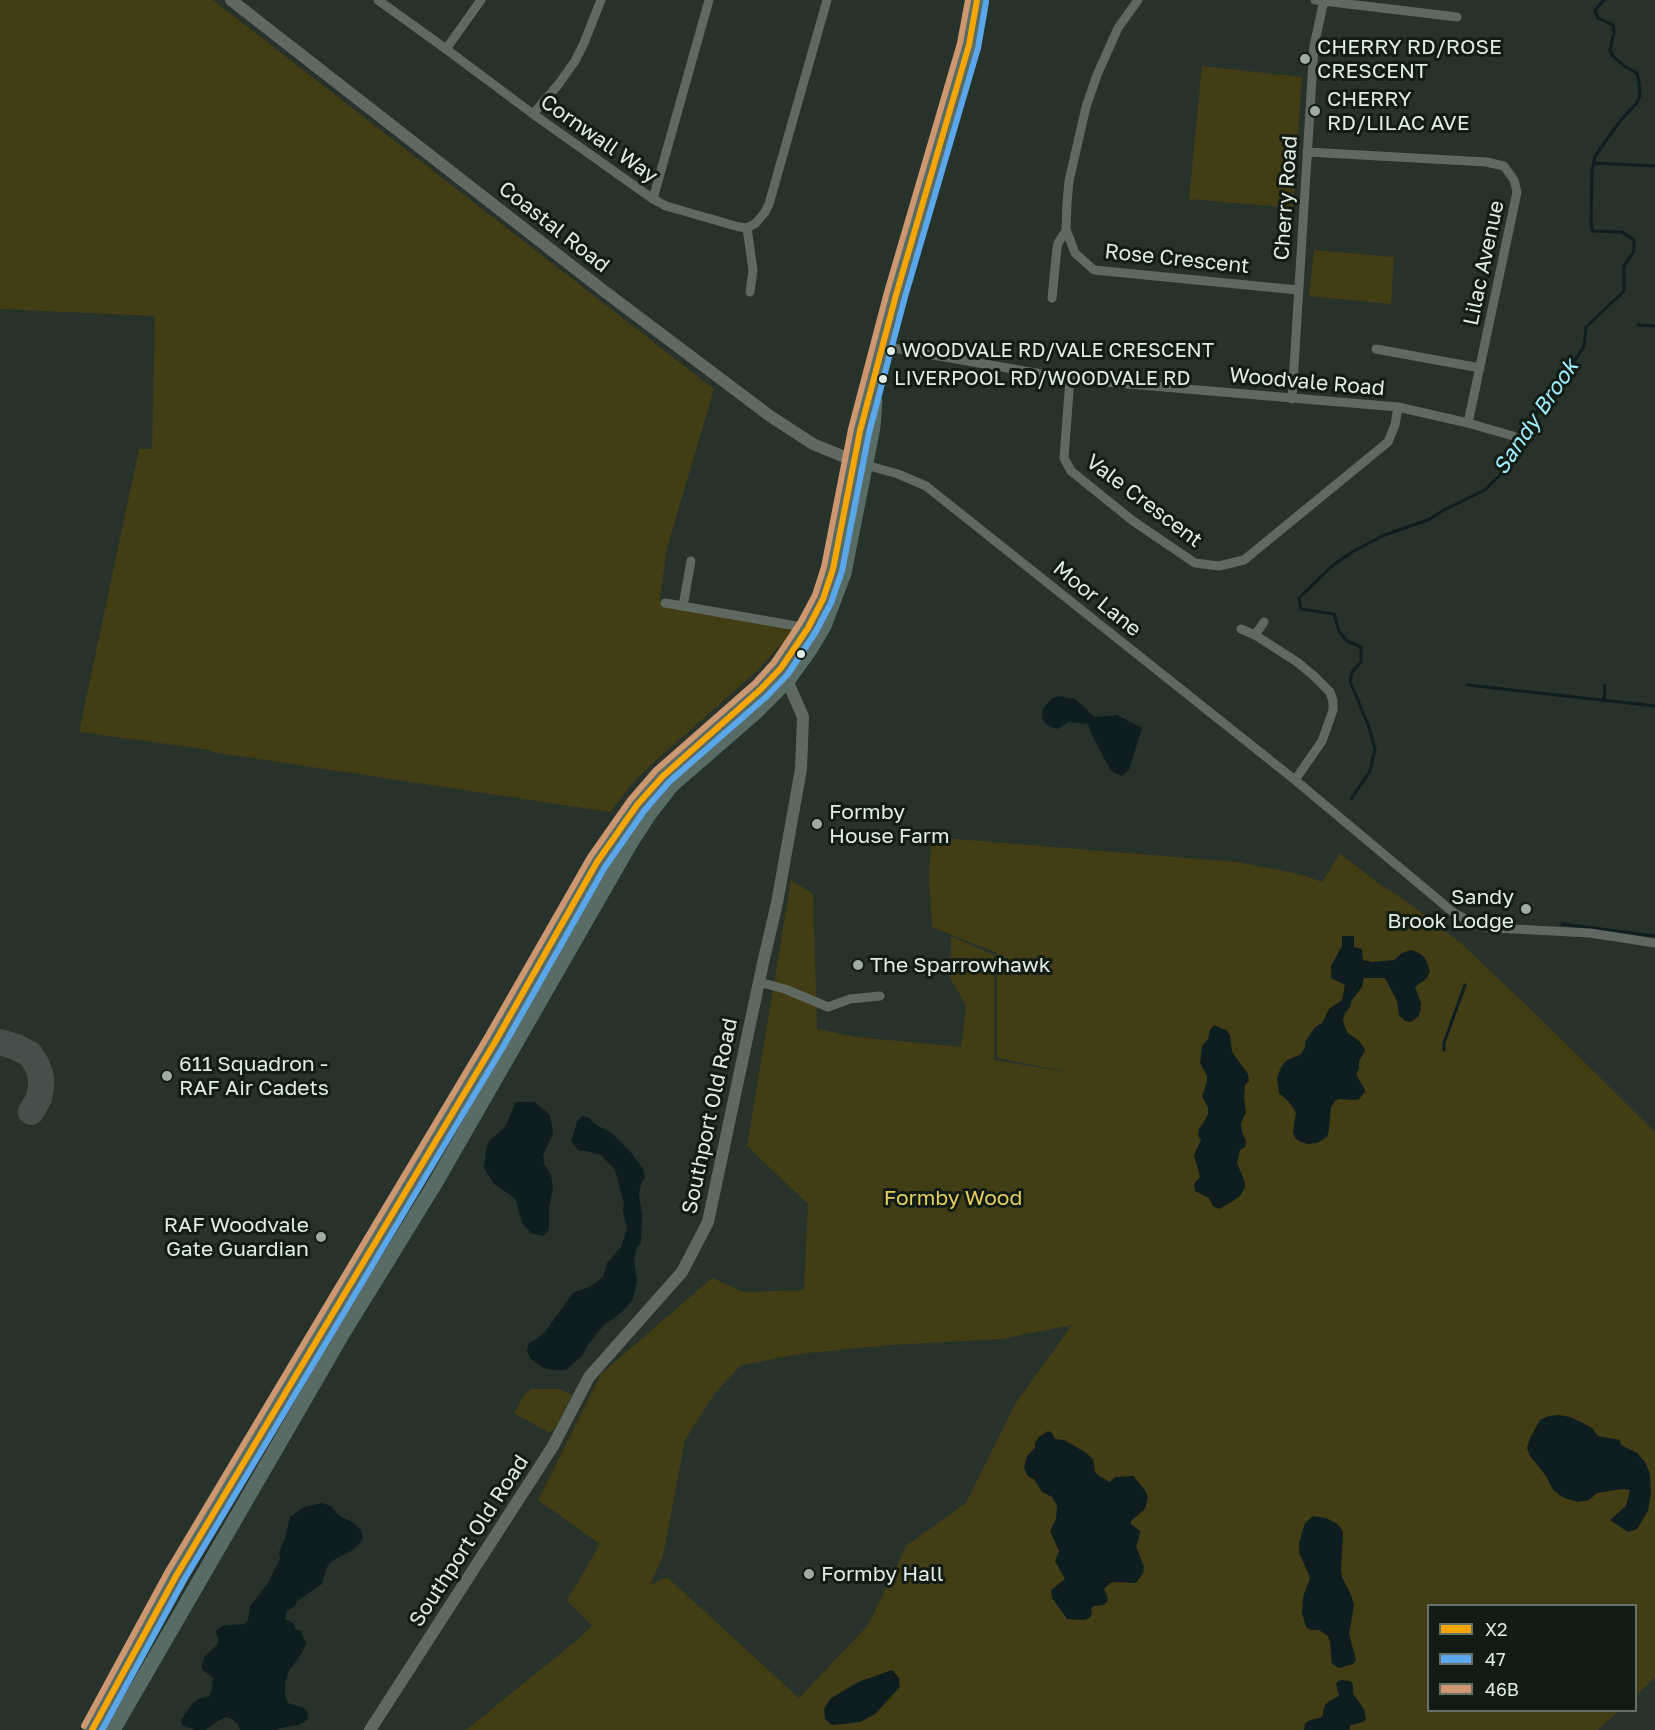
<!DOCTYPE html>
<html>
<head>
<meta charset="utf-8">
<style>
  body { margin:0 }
  #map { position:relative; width:1655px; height:1730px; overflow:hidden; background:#26322a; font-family:"Golos Text",sans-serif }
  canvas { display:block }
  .legend { position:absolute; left:1427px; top:1604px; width:210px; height:108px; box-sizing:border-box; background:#121c15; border:2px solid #647068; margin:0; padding:8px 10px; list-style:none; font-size:18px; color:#dfeee4 }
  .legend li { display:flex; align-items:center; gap:12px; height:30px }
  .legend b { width:30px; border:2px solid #647068 }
</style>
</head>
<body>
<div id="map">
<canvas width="1655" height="1730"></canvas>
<ul class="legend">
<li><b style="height:8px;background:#f7a600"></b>X2</li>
<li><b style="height:8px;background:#5aa8eb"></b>47</li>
<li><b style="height:8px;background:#cd976f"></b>46B</li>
</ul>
</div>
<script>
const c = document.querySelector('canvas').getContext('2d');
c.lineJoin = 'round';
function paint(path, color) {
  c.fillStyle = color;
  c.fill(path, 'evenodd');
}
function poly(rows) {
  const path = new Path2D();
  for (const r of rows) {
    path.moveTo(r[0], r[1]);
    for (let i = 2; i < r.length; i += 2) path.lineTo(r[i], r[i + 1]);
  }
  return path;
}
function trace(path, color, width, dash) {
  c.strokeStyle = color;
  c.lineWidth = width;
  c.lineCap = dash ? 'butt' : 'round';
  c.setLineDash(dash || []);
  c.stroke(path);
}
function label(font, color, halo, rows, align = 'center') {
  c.font = font + ' "Golos Text",sans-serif';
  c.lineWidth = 6;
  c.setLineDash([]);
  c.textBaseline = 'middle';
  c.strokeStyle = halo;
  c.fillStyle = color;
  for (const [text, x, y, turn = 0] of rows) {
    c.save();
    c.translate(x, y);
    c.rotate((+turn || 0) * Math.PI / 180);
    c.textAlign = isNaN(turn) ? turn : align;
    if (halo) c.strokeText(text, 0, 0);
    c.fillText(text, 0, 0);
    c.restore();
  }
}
paint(poly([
  [0,0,213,0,714,389,667,548,660,596,660,604,795,629,757,671,652,764,632,784,610,812,212,752,211,750,79,732,139,449,152,449,155,316,0,309],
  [1202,66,1302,77,1293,208,1189,199],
  [1314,250,1394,257,1391,304,1309,296],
  [931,837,1237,862,1300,874,1322,882,1340,853,1380,885,1404,899,1464,946,1540,1018,1655,1132,1655,1678,1636,1695,1636,1606,1428,1606,1428,1710,1619,1711,1598,1730,466,1730,577,1640,592,1626,567,1601,600,1544,538,1500,601,1374,712,1278,744,1292,804,1290,808,1204,747,1146,791,880,813,894,817,1029,857,1037,961,1047,966,1005,950,978,951,936,994,955,994,1060,1079,1074,997,1058,997,953,932,927,929,881],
  [1072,1325,1015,1404,966,1503,907,1545,868,1625,799,1698,667,1577,650,1585,663,1556,685,1440,715,1393,741,1365,807,1353,891,1345,1001,1339],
  [532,1389,560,1389,572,1395,556,1426,550,1433,514,1413,524,1395]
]), '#433d15');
paint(poly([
  [1058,696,1075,699,1095,717,1117,715,1142,728,1129,770,1122,776,1111,771,1092,735,1088,724,1069,722,1057,729,1047,725,1042,718,1043,709,1051,699],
  [1342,936,1354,936,1354,947,1362,949,1363,960,1372,962,1394,960,1402,953,1411,950,1419,953,1425,958,1430,971,1426,979,1415,987,1421,1003,1420,1012,1418,1017,1411,1022,1405,1021,1399,1015,1397,1001,1385,978,1364,978,1362,987,1352,1000,1350,1007,1345,1013,1343,1021,1347,1032,1359,1041,1364,1048,1365,1051,1359,1061,1359,1069,1356,1074,1365,1090,1365,1092,1359,1099,1354,1100,1339,1099,1335,1101,1331,1107,1329,1130,1327,1137,1317,1143,1308,1144,1301,1142,1295,1138,1293,1132,1296,1112,1289,1102,1279,1093,1277,1078,1281,1067,1286,1061,1301,1054,1305,1047,1305,1042,1315,1027,1322,1023,1329,1009,1342,1000,1345,985,1331,978,1331,966,1342,946],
  [1214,1025,1226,1030,1230,1035,1232,1052,1248,1074,1249,1081,1245,1085,1244,1098,1246,1112,1241,1124,1242,1132,1246,1141,1245,1147,1240,1150,1237,1163,1244,1180,1245,1188,1240,1196,1233,1201,1219,1209,1213,1206,1209,1198,1195,1191,1194,1184,1200,1177,1194,1155,1201,1140,1198,1136,1199,1128,1203,1124,1208,1114,1208,1108,1202,1096,1207,1082,1207,1076,1200,1063,1202,1046,1208,1039,1210,1030],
  [516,1102,535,1102,550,1115,553,1134,543,1155,544,1164,551,1175,553,1188,549,1208,549,1230,543,1236,531,1233,522,1223,515,1198,494,1184,484,1168,486,1151,489,1141,505,1127],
  [582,1116,589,1118,593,1123,613,1134,629,1150,643,1169,645,1177,641,1184,639,1194,642,1215,641,1242,637,1247,634,1259,637,1282,633,1299,623,1311,604,1325,587,1346,582,1356,566,1370,555,1370,543,1368,530,1358,527,1351,529,1343,537,1339,545,1332,573,1293,591,1286,603,1277,607,1263,621,1247,627,1229,623,1211,624,1204,615,1170,601,1155,587,1151,579,1151,571,1141,577,1122],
  [1559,1415,1570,1417,1581,1422,1592,1428,1598,1436,1620,1440,1621,1445,1637,1453,1645,1462,1650,1474,1651,1493,1648,1511,1637,1529,1628,1532,1610,1520,1626,1506,1630,1490,1622,1489,1597,1493,1589,1500,1577,1502,1562,1497,1553,1490,1546,1476,1530,1456,1527,1448,1530,1438,1540,1420,1549,1416],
  [1048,1431,1052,1433,1055,1439,1064,1440,1085,1452,1093,1459,1095,1472,1099,1476,1110,1482,1115,1477,1133,1476,1145,1490,1148,1497,1145,1509,1131,1521,1131,1524,1140,1531,1139,1538,1136,1546,1144,1567,1143,1573,1136,1583,1116,1582,1110,1583,1104,1589,1108,1598,1107,1602,1103,1605,1094,1606,1091,1609,1092,1613,1090,1618,1083,1620,1067,1619,1052,1598,1051,1590,1065,1579,1055,1561,1059,1551,1050,1531,1056,1519,1057,1506,1052,1497,1042,1492,1034,1479,1029,1477,1026,1473,1024,1467,1027,1456,1035,1448,1035,1443,1039,1437],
  [322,1503,331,1506,337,1514,355,1524,361,1530,363,1538,359,1544,353,1550,337,1558,331,1562,327,1567,322,1584,297,1601,295,1606,287,1611,285,1619,293,1623,296,1630,300,1630,306,1643,302,1653,289,1671,285,1683,285,1696,288,1703,306,1709,308,1716,307,1720,299,1725,281,1728,276,1730,240,1730,238,1724,233,1720,226,1717,216,1722,206,1730,196,1730,182,1725,181,1720,191,1705,198,1699,209,1696,212,1690,213,1678,202,1669,202,1664,205,1656,218,1644,219,1639,215,1631,222,1626,244,1624,248,1620,250,1606,268,1583,280,1559,279,1552,285,1539,290,1517,304,1507],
  [1313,1516,1326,1518,1336,1523,1341,1528,1343,1533,1341,1570,1342,1577,1351,1595,1354,1605,1349,1634,1356,1660,1353,1664,1339,1668,1332,1664,1330,1642,1328,1636,1319,1630,1311,1630,1306,1627,1302,1613,1303,1597,1310,1578,1299,1552,1299,1543,1305,1523],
  [892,1670,899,1678,900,1687,875,1714,860,1722,844,1724,832,1725,825,1719,824,1709,830,1699,858,1682],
  [1342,1680,1350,1681,1353,1684,1353,1694,1364,1709,1366,1719,1363,1722,1351,1725,1349,1728,1350,1730,1304,1730,1305,1724,1308,1721,1322,1717,1325,1705,1329,1701,1339,1696,1336,1684,1338,1681]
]), '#0e1d1f');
trace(poly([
  [1594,163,1655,166],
  [1638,325,1655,326],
  [1468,685,1655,706],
  [1604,701,1605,685],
  [1351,799,1370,771,1375,749,1369,727,1350,681,1352,672,1361,662,1361,647,1347,641,1339,631,1334,614,1301,609,1299,598,1332,566,1352,552,1382,536,1428,520,1444,510,1485,490,1500,475,1506,465,1512,458,1540,407,1562,382,1584,346,1586,327,1624,291,1624,266,1634,251,1634,240,1622,232,1593,231,1591,224,1592,171,1595,156,1621,120,1636,104,1640,96,1639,83,1637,73,1624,66,1613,56,1610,50,1614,32,1613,25,1598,18,1595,10,1604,0],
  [1562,924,1655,936],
  [1444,1050,1444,1043,1465,985]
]), '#0e1d1f', 3);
trace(poly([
  [0,1042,16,1047,30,1054,37,1065,41,1077,41,1087,39,1098,31,1112]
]), '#46504a', 26);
trace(poly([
  [378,0,446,49,533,114,653,199,666,206,739,227,747,228,756,223,765,212,769,204,827,0],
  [1138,0,1118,28,1097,75,1086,107,1069,181,1067,203,1066,229,1075,253,1094,270,1298,290],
  [1315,0,1457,17],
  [446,49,481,0],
  [533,114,558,85,575,61,584,43,601,0],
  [1307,152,1486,162,1504,166,1514,180,1517,192,1468,423],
  [653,199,709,0],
  [747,228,753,270,750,292],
  [1052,298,1057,248,1058,243,1066,231],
  [882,346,1070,379,1398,407,1468,423,1513,436],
  [1376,349,1480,368],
  [1070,379,1064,458,1071,471,1133,521,1195,563,1219,566,1244,560,1388,442,1395,425,1398,407],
  [1292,399,1314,46,1324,0],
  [866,465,898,474,926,486,1295,780,1454,913,1479,926,1495,928,1590,933,1655,943],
  [665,603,808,628],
  [683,606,691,561],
  [1241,629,1255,635,1297,662,1314,676,1330,692,1333,701,1333,710,1322,741,1295,780],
  [1255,635,1264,622],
  [759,982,785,989,828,1007,850,999,880,996]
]), '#5f6962', 9);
trace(poly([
  [231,0,604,291,770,416,813,444,862,464],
  [370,1730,553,1446,589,1377,682,1272,708,1222,763,963,777,903,801,769,803,717,784,673]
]), '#5f6962', 12);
trace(poly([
  [92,1730,176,1576,495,1042,597,862,637,805,663,776,761,689,781,668,808,628,823,599,833,569,860,431,896,295,969,45,977,0],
  [113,1730,343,1333,436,1182,630,844,648,816,672,785,756,712,788,680,811,648,824,626,844,573,873,427,875,401]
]), '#586c65', 15);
trace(poly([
  [92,1730,176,1576,495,1042,597,862,637,805,663,776,761,689,781,668,808,628,823,599,833,569,860,431,896,295,969,45,977,0]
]), '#f7a600', 6);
trace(poly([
  [102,1730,184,1580,503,1047,605,867,644,811,669,782,767,696,788,674,815,633,831,603,842,571,869,433,905,297,978,48,986,2]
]), '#5aa8eb', 6);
trace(poly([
  [84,1726,168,1571,487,1037,590,857,630,800,656,770,755,683,774,662,800,623,815,595,824,567,851,429,887,292,960,43,968,0]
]), '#cd976f', 6);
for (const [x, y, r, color] of [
  [1305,59,6,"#9eaca3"],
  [1315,111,6,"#9eaca3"],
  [891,351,5,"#dfeee4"],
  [883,379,5,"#dfeee4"],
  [801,654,5,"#dfeee4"],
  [817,824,6,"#9eaca3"],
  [1526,909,6,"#9eaca3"],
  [858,965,6,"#9eaca3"],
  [167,1076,6,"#9eaca3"],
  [321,1237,6,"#9eaca3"],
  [809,1574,6,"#9eaca3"]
]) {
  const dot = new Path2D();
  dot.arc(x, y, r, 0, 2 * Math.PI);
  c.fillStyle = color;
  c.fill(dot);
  trace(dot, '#121c15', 2);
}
label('20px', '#dfeee4', '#121c15', [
  ["WOODVALE RD/VALE CRESCENT",902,351],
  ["LIVERPOOL RD/WOODVALE RD",894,379]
], 'left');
label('21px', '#dfeee4', '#121c15', [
  ["CHERRY RD/ROSE",1317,47],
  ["CRESCENT",1317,71],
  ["CHERRY",1327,99],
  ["RD/LILAC AVE",1327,123],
  ["Formby",829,812],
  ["House Farm",829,836],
  ["Sandy",1514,897,"right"],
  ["Brook Lodge",1514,921,"right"],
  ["The Sparrowhawk",870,965],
  ["611 Squadron -",179,1064],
  ["RAF Air Cadets",179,1088],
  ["RAF Woodvale",309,1225,"right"],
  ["Gate Guardian",309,1249,"right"],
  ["Formby Hall",821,1574]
], 'left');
label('21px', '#dfeee4', '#121c15', [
  ["Cornwall Way",599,139,35],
  ["Cherry Road",1286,198,-86],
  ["Coastal Road",554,227,38],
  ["Rose Crescent",1177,259,6],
  ["Lilac Avenue",1484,263,-78],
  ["Woodvale Road",1307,382,5],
  ["Vale Crescent",1144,501,37],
  ["Moor Lane",1097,599,39],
  ["Southport Old Road",710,1116,-78],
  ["Southport Old Road",469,1541,-57]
]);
label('21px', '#e4ce5e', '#121c15', [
  ["Formby Wood",953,1198]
]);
label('italic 22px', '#9eedfe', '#121c15', [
  ["Sandy Brook",1536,417,-56]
]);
</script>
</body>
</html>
